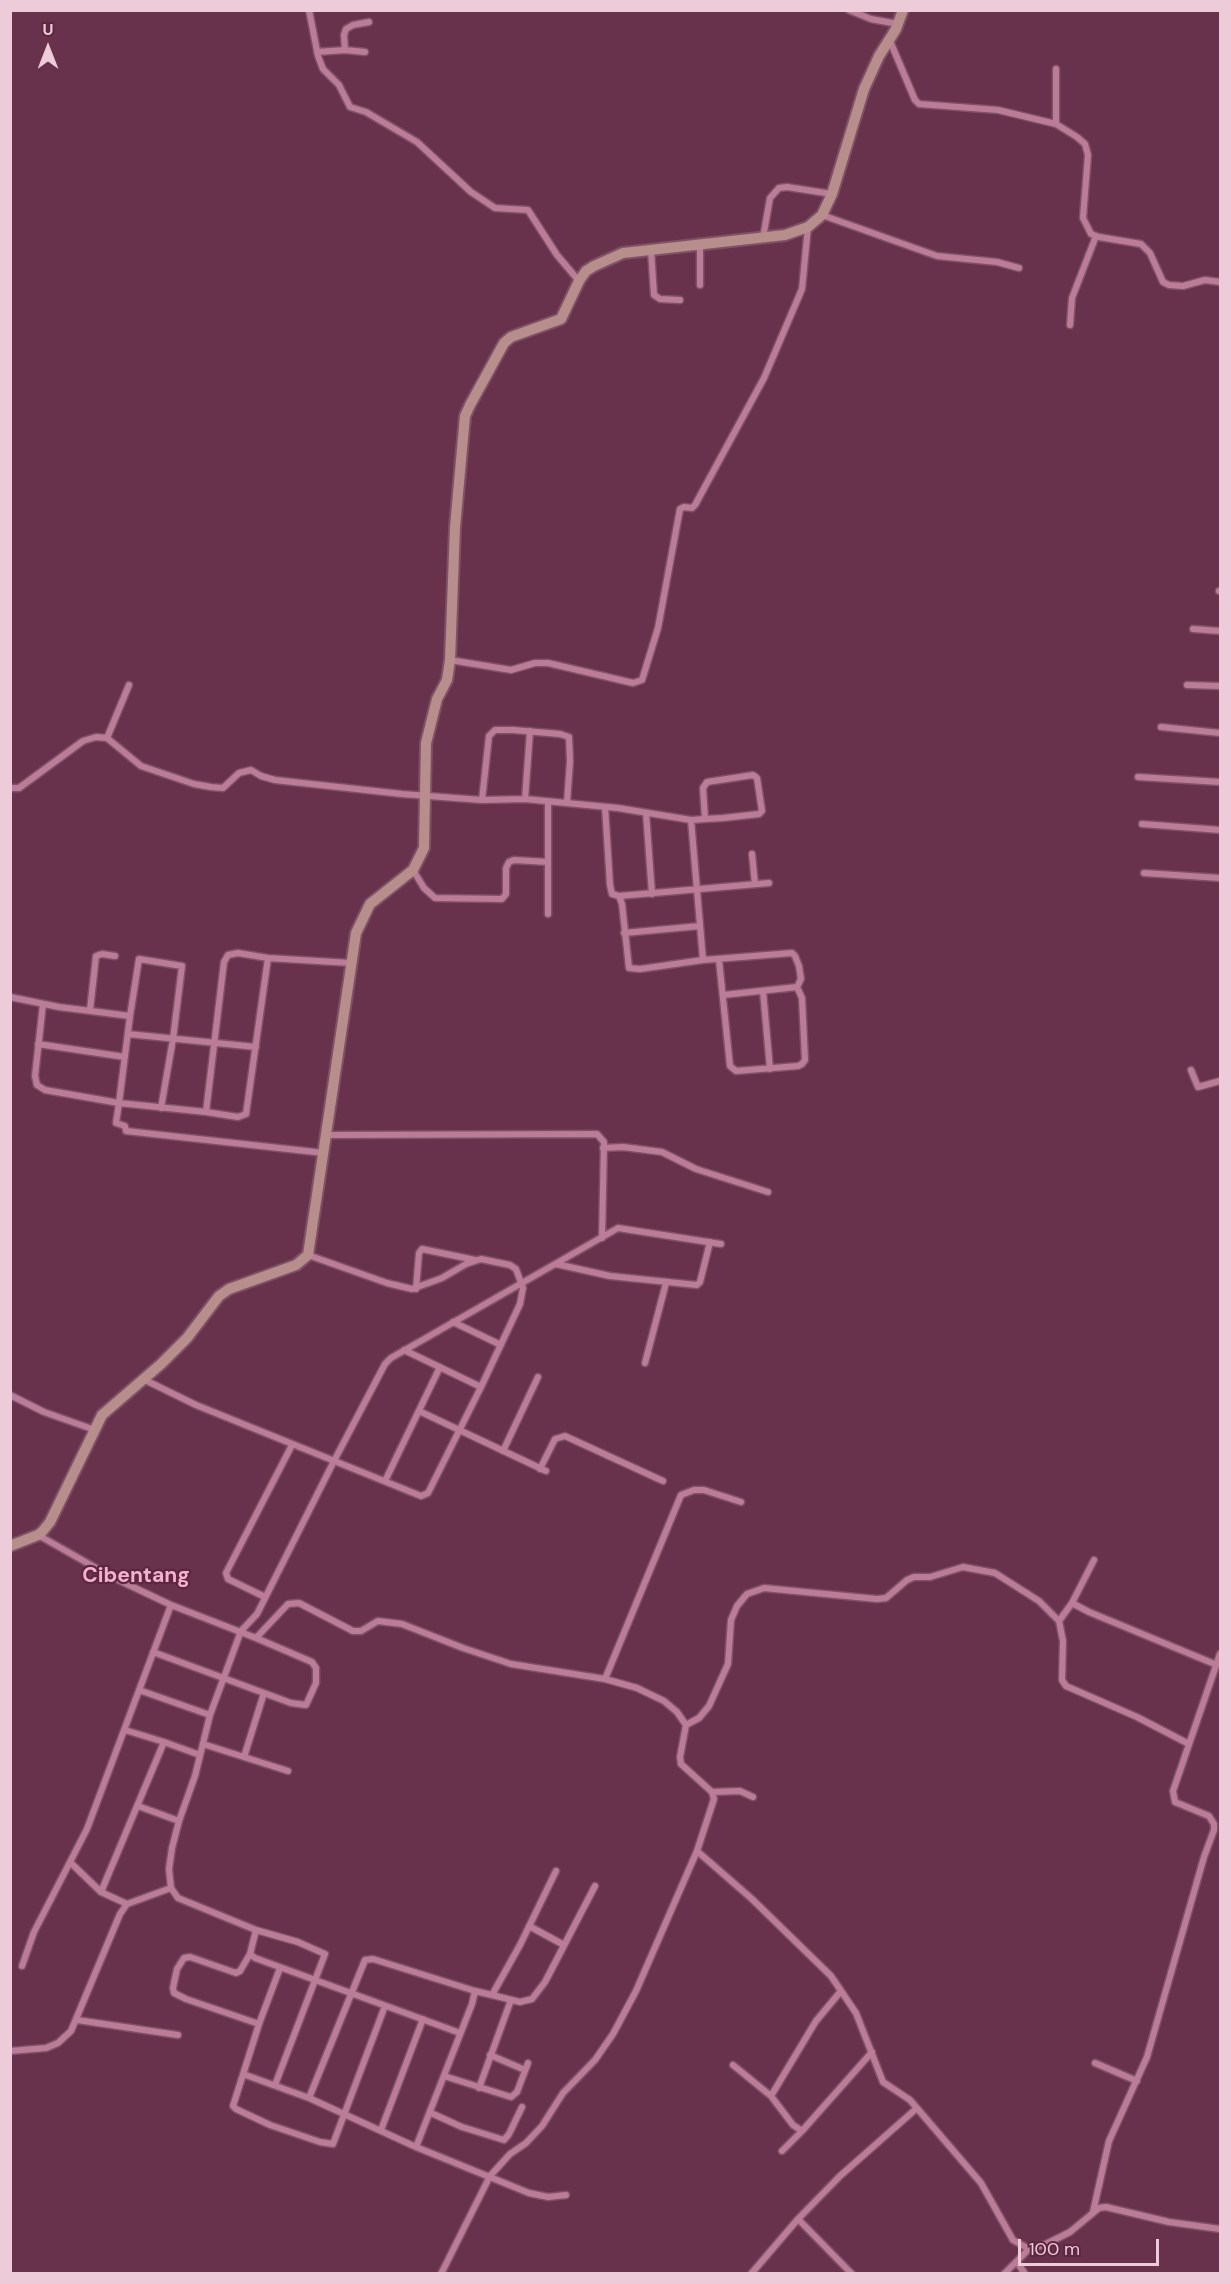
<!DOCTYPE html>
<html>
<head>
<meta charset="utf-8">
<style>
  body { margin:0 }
  #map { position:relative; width:1231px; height:2284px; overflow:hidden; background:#68324c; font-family:"DM Sans",sans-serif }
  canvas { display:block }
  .frame { position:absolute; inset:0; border:12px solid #edcbd8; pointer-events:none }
  .north { position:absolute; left:18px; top:18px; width:60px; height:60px; -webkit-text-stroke:4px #5d2741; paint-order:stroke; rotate:0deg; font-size:16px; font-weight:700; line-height:24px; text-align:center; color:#edcbd8 }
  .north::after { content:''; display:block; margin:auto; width:21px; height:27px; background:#edcbd8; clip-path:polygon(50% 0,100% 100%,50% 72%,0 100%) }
  .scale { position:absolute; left:1018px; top:2239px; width:141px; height:27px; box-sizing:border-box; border:3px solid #edcbd8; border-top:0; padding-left:8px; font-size:18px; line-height:21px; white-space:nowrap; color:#edcbd8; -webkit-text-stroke:4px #5d2741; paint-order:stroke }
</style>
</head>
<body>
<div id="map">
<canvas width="1231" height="2284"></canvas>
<div class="frame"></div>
<div class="north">U</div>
<div class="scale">100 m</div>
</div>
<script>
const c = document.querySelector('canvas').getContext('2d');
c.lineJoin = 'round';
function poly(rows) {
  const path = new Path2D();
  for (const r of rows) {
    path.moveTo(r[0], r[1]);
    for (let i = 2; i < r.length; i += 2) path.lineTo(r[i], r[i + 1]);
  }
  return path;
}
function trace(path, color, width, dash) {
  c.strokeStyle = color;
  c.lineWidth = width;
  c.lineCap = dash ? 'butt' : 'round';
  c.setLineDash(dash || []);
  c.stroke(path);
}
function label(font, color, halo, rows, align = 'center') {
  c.font = font + ' "DM Sans",sans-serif';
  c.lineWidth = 4.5;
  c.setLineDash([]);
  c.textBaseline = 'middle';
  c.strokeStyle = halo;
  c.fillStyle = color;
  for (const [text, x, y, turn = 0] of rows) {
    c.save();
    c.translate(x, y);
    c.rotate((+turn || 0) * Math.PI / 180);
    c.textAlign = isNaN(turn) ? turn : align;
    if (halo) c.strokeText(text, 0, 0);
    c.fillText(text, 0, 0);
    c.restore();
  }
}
const street = poly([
  [309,10,318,56,323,69,339,85,350,107,366,112,417,142,471,192,495,208,528,210,557,255,579,281],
  [849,10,871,19,898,24],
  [890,41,915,100,919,104,998,110,1056,124,1077,137,1085,144,1088,155,1083,218,1091,234,1099,237,1141,244,1150,253,1163,282,1169,285,1183,286,1205,280,1220,282],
  [345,50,344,35,346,29,353,25,369,22],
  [317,52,345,50,365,52],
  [1056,69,1056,124],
  [822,215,937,256,997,262,1019,268],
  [763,238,770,198,779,188,787,187,832,194],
  [700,244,700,285],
  [651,250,654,295,660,299,680,300],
  [1070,325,1072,298,1096,236],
  [1219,591,1220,591],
  [1193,629,1220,631],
  [450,660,511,670,535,663,548,663,633,683,642,680,658,628,680,509,684,507,692,508,695,505,764,378,802,289,808,227],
  [1187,685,1220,686],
  [1161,727,1220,733],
  [107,738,129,685],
  [1138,777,1220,782],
  [10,788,19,788,83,741,96,737,107,738,141,766,194,784,211,787,223,788,239,773,251,770,261,776,275,780,402,794,482,800,525,799,618,808,691,820,703,960,792,953,795,956,799,966,801,979,797,987],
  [525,799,530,731],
  [482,800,489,736,495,730,513,730,560,734,569,737,570,761,567,803],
  [605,807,610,885,612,894,619,896,622,904,629,968,640,969,703,960],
  [646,813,652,894],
  [691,820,705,819,723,818,759,814,762,811,757,778,753,775,707,782,703,788,705,819],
  [1142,824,1220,830],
  [752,854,755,884],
  [413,870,424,888,435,898,502,899,506,894,506,868,509,862,514,860,548,862],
  [1144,873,1220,878],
  [619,896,769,883],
  [548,914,548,802],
  [624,933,700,926],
  [719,960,730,1066,736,1071,798,1066,802,1064,805,1060,802,998,797,987],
  [763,991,770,1069],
  [723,995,797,987],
  [10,997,59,1007,130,1016,119,1103,206,1112,224,962,228,955,238,953,268,958,351,963],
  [43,1004,35,1076,37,1085,45,1090,119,1103,116,1123,125,1126,126,1131,324,1153],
  [90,1010,96,956,102,954,115,956],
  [130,1016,139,959,182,966,173,1039,161,1108],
  [128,1034,256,1047],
  [38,1044,125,1057],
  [1191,1070,1198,1087,1220,1081],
  [206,1112,238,1117,246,1114,268,958],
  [328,1135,597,1134,604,1142,602,1238],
  [603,1148,623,1147,662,1152,696,1169,768,1192],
  [308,1255,387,1283,412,1289,442,1278,466,1264,481,1259,510,1265,516,1269,523,1288,520,1304,481,1387],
  [556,1264,610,1276,697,1285,700,1282,710,1242],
  [416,1289,419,1253,422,1249,475,1260],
  [453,1322,501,1345],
  [645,1363,666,1283],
  [143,1379,196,1405,421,1496,428,1493,481,1387,404,1350],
  [10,1395,44,1412,95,1430],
  [419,1411,546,1471],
  [503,1451,538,1377],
  [540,1469,555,1439,565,1436,663,1481],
  [385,1481,440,1367],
  [38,1535,112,1577,171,1605,256,1638,288,1604,299,1603,353,1631,361,1631,378,1621,402,1624,463,1648,511,1664,605,1679,637,1688,664,1701,677,1712,686,1725,680,1757,681,1764,712,1792,714,1799,697,1851,752,1899,831,1976,856,2013,883,2082,910,2100,981,2183,1013,2240,1029,2249,1046,2244,1070,2232,1099,2208,1106,2207,1169,2222,1220,2229],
  [265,1597,228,1579,226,1573,292,1445],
  [1072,1603,1094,1560],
  [1059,1621,1072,1603,1089,1612,1217,1665],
  [153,1652,291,1703,306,1705,316,1683,316,1668,312,1662,256,1638],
  [605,1679,681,1495,694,1490,704,1490,741,1502],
  [139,1690,210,1715],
  [686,1725,699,1718,709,1706,728,1664,731,1620,737,1606,747,1594,764,1588,877,1599,886,1598,907,1580,914,1577,930,1577,963,1567,995,1573,1039,1601,1059,1621,1063,1641,1062,1680,1066,1686,1137,1717,1189,1744],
  [125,1730,164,1742],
  [203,1744,288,1771],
  [244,1757,264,1693],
  [712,1792,740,1791,753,1797],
  [138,1806,179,1821],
  [71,1863,101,1892,127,1904],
  [101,1892,164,1742,200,1755],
  [529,1926,564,1945],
  [256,1930,298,1942,325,1954,275,2085],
  [250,1954,240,1971,236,1973,190,1957,184,1958,177,1969,173,1988,174,1993,186,1999,259,2024],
  [22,1966,34,1932,87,1829,171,1605],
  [280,1968,259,2024,233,2106,236,2109,270,2125,320,2142,333,2144,385,2006],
  [492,1995,520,2002,532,1999,545,1982,595,1886],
  [77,2020,178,2035],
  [460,2033,255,1958,250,1954,256,1930,178,1898,171,1888,169,1869,172,1848,179,1821,195,1776,210,1715,241,1631,257,1614,334,1461,385,1364,391,1358,618,1228,721,1244],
  [10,2051,46,2048,58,2043,71,2031,120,1914,127,1904,171,1888],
  [490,2055,525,2070],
  [1095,2063,1137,2081],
  [733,2065,771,2096,793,2125,802,2131,872,2052],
  [243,2074,309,2098,416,2147,472,2004,475,1991,492,1995,520,1945,556,1871],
  [444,2076,511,2097,517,2092,528,2063],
  [479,2088,511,2000],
  [771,2096,816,2021,841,1991],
  [309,2098,365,1960,373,1959,475,1991],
  [431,2113,462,2127,504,2140,509,2134,522,2107],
  [381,2130,423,2019],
  [416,2147,529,2193,548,2197,566,2195],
  [782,2151,802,2131],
  [1093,2212,1109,2141,1147,2057,1204,1857,1214,1830,1214,1824,1209,1816,1175,1802,1173,1791,1220,1654],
  [798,2219,852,2274],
  [1017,2262,1025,2274],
  [441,2274,490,2176,510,2154,526,2143,542,2126,563,2093,595,2060,613,2034,636,1991,697,1851],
  [751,2274,798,2219,840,2176,917,2108],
  [1004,2274,1029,2249]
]);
const secondary = poly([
  [10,1546,38,1535,42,1532,50,1522,102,1415,161,1364,187,1338,219,1296,229,1289,296,1265,308,1255,356,933,370,904,413,870,424,848,426,743,437,699,447,680,450,660,455,527,465,416,470,405,504,343,511,337,561,319,579,281,586,271,594,266,623,253,785,235,808,227,822,215,832,194,864,89,879,56,896,29,903,10]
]);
trace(street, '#7f5166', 9);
trace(secondary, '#7f5166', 14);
trace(street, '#ba7c97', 6);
trace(secondary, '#b78e8b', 10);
label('bold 21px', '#f3b1cd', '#5d2741', [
  ["Cibentang",136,1576]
]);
</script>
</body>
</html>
